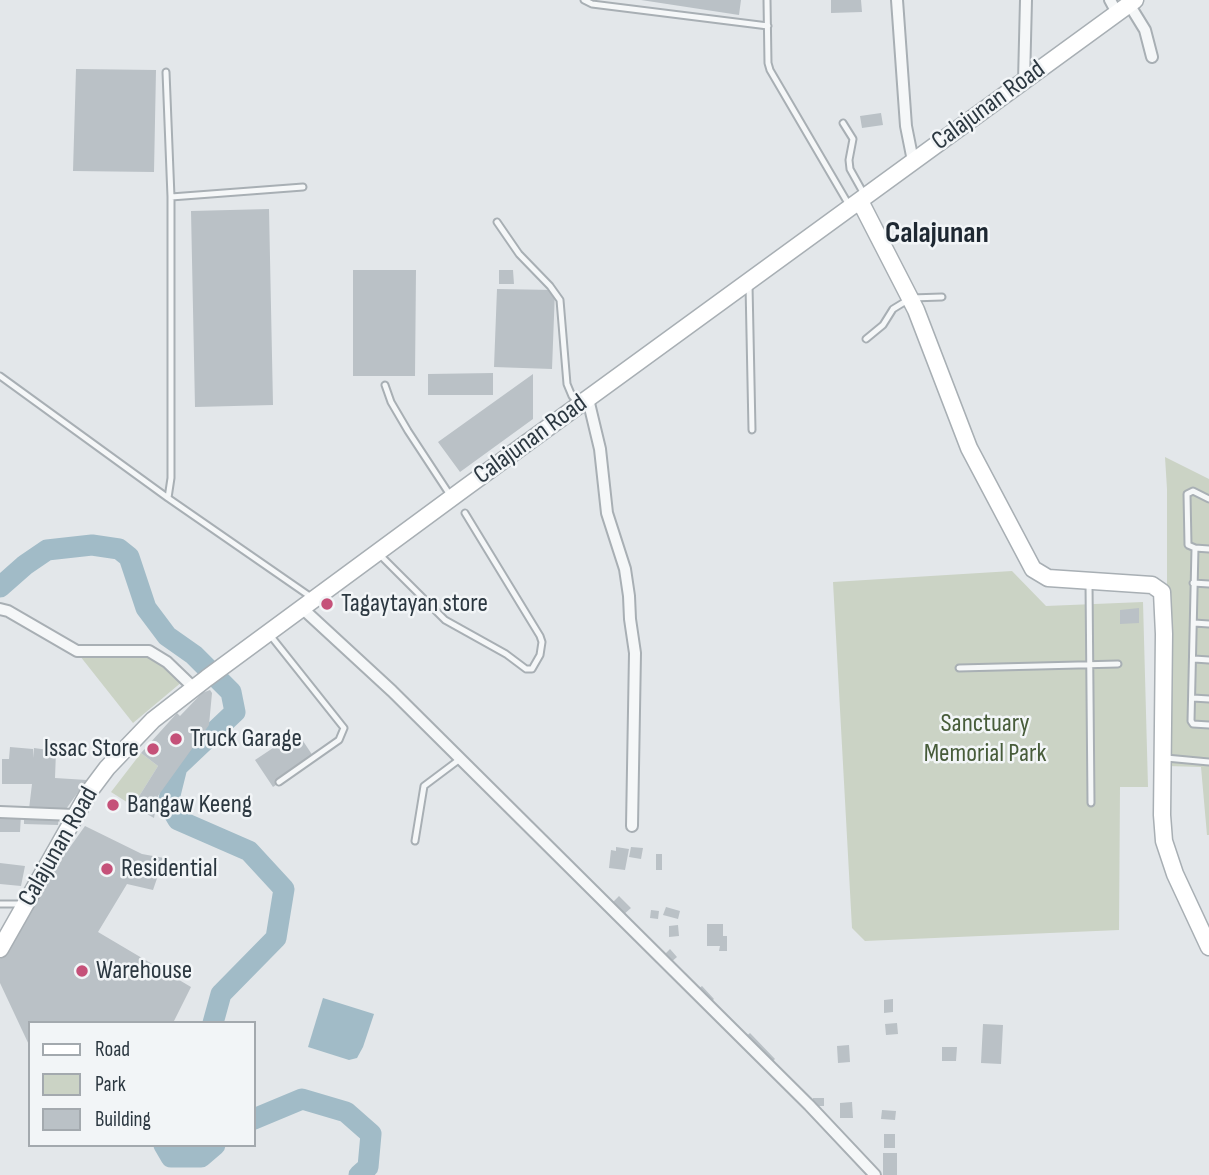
<!DOCTYPE html>
<html>
<head>
<meta charset="utf-8">
<style>
  body { margin:0 }
  #map { position:relative; width:1209px; height:1175px; overflow:hidden; background:#e3e7ea; font-family:"Sofia Sans Condensed",sans-serif }
  canvas { display:block }
  .legend { position:absolute; left:28px; top:1021px; width:228px; height:126px; box-sizing:border-box; background:#f2f5f7; border:2px solid #a3a9ae; margin:0; padding:9px 12px; list-style:none; font-size:21px; color:#2c3841 }
  .legend li { display:flex; align-items:center; gap:14px; height:35px }
  .legend b { width:35px; border:2px solid #a3a9ae }
</style>
</head>
<body>
<div id="map">
<canvas width="1209" height="1175"></canvas>
<ul class="legend">
<li><b style="height:9px;background:#fff"></b>Road</li>
<li><b style="height:19px;background:#cbd3c5"></b>Park</li>
<li><b style="height:19px;background:#bac1c6"></b>Building</li>
</ul>
</div>
<script>
const c = document.querySelector('canvas').getContext('2d');
c.lineJoin = 'round';
function paint(path, color) {
  c.fillStyle = color;
  c.fill(path, 'evenodd');
}
function poly(rows) {
  const path = new Path2D();
  for (const r of rows) {
    path.moveTo(r[0], r[1]);
    for (let i = 2; i < r.length; i += 2) path.lineTo(r[i], r[i + 1]);
  }
  return path;
}
function trace(path, color, width, dash) {
  c.strokeStyle = color;
  c.lineWidth = width;
  c.lineCap = dash ? 'butt' : 'round';
  c.setLineDash(dash || []);
  c.stroke(path);
}
function label(font, color, halo, rows, align = 'center') {
  c.font = font + ' "Sofia Sans Condensed",sans-serif';
  c.lineWidth = 5;
  c.setLineDash([]);
  c.textBaseline = 'middle';
  c.strokeStyle = halo;
  c.fillStyle = color;
  for (const [text, x, y, turn = 0] of rows) {
    c.save();
    c.translate(x, y);
    c.rotate((+turn || 0) * Math.PI / 180);
    c.textAlign = isNaN(turn) ? turn : align;
    if (halo) c.strokeText(text, 0, 0);
    c.fillText(text, 0, 0);
    c.restore();
  }
}
paint(poly([
  [1165,457,1209,479,1209,835,1207,835,1201,767,1167,766,1167,489],
  [1012,571,1046,606,1143,602,1148,787,1120,787,1119,930,865,941,852,928,833,582],
  [148,653,183,681,133,723,80,656],
  [141,753,158,766,133,806,111,792]
]), '#cbd3c5');
paint(poly([
  [323,998,374,1014,363,1047,357,1058,349,1060,308,1047]
]), '#a1bbc7');
trace(poly([
  [0,587,25,565,47,550,92,545,119,549,129,557,146,608,167,636,194,655,231,692,235,712,177,767,168,803,178,820,249,851,284,889,276,938,221,994,213,1023],
  [254,1119,302,1099,346,1112,371,1134,368,1167,359,1175],
  [164,1145,171,1157,201,1157,215,1145]
]), '#a1bbc7', 21);
paint(poly([
  [641,0,741,0,739,15],
  [831,0,861,0,862,12,831,13],
  [76,69,156,70,154,172,73,171],
  [881,113,883,125,862,128,860,116],
  [269,209,273,405,195,407,191,211],
  [353,270,416,270,415,376,353,376],
  [499,270,513,270,514,284,499,284],
  [497,289,555,290,552,369,494,367],
  [493,373,493,395,428,395,428,374],
  [533,374,533,419,460,472,438,442],
  [1139,608,1139,623,1120,624,1120,610],
  [210,690,212,693,209,725,158,796,154,818,133,806,158,766,141,753,177,713,180,716,202,693],
  [297,732,315,759,273,787,255,760],
  [10,747,33,749,33,758,34,748,56,751,55,778,87,780,66,809,29,809,32,784,2,784,2,759,9,759],
  [0,815,21,815,20,832,0,832],
  [24,815,59,816,58,825,24,824],
  [85,826,142,854,164,858,153,890,127,884,98,932,191,987,173,1023,30,1023,30,1047,0,983,0,959,36,895],
  [616,847,629,849,625,870,609,868,611,850,616,851],
  [631,847,643,848,641,859,629,857],
  [656,854,662,854,662,870,656,870],
  [0,863,25,866,21,886,0,884],
  [619,896,631,908,623,915,612,903],
  [666,907,680,911,678,919,663,915],
  [651,910,659,911,658,919,650,918],
  [707,924,723,924,723,936,727,936,727,951,719,951,720,946,707,946],
  [678,925,679,936,669,937,669,926],
  [670,949,677,957,670,963,664,955],
  [702,986,714,999,709,1004,697,990],
  [893,999,893,1012,884,1013,884,1000],
  [897,1023,898,1034,886,1035,885,1024],
  [983,1024,1003,1025,1001,1064,981,1063],
  [750,1033,775,1059,769,1065,743,1039],
  [849,1045,850,1062,838,1063,837,1046],
  [942,1047,957,1047,956,1061,942,1061],
  [813,1098,824,1098,824,1106,813,1106],
  [852,1102,853,1118,840,1118,840,1103],
  [882,1110,896,1111,895,1120,881,1119],
  [884,1134,895,1134,895,1148,884,1148],
  [883,1153,897,1153,897,1175,883,1175]
]), '#bac1c6');
const lane = poly([
  [584,0,592,4,768,26],
  [767,0,768,63,770,70,849,205],
  [166,72,171,197],
  [843,123,853,139,849,160,850,169,864,194],
  [497,222,519,254,550,286,560,300,567,384,572,396,577,402],
  [749,285,752,430],
  [866,339,883,325,893,309,911,298,942,297],
  [0,376,168,498,311,597],
  [385,385,391,402,408,431,450,495],
  [168,498,171,478,171,197,303,187],
  [1209,499,1193,491,1187,494,1188,545,1195,548,1191,721,1193,724,1209,725],
  [1195,548,1209,549],
  [380,555,445,620,506,654,526,669,532,669,540,655,542,642,540,636,465,513],
  [1089,583,1091,803],
  [1193,583,1209,584],
  [1194,623,1209,624],
  [270,635,344,728,339,740,279,782],
  [1194,659,1209,660],
  [959,668,1118,664],
  [1193,698,1209,699],
  [1166,758,1209,762],
  [415,841,424,786,460,759],
  [0,904,21,904]
]);
const street = poly([
  [897,0,906,126,913,161],
  [1110,0,1117,13],
  [1129,4,1145,30,1152,57],
  [1024,81,1026,0],
  [588,399,600,449,607,513,625,569,629,596,630,619,635,653,632,826],
  [302,608,392,691,809,1105,875,1175],
  [0,609,8,611,77,651,149,651,167,662,194,688],
  [0,812,74,815]
]);
const secondary = poly([
  [860,201,916,310,969,448,1033,569,1048,578,1152,585,1162,592,1164,634,1162,815,1164,841,1175,874,1209,947],
  [0,949,89,792,107,768,153,720,207,678,465,488,1135,0]
]);
trace(lane, '#a8afb4', 9);
trace(street, '#a8afb4', 14);
trace(secondary, '#a8afb4', 19);
trace(lane, '#f5f7f8', 5);
trace(street, '#f5f7f8', 10);
trace(secondary, '#fff', 16);
for (const [x, y, r, color] of [
  [327,604,7,"#c55179"],
  [176,739,7,"#c55179"],
  [153,749,7,"#c55179"],
  [113,805,7,"#c55179"],
  [107,869,7,"#c55179"],
  [82,971,7,"#c55179"]
]) {
  const dot = new Path2D();
  dot.arc(x, y, r, 0, 2 * Math.PI);
  c.fillStyle = color;
  c.fill(dot);
  trace(dot, '#f2f5f7', 2.5);
}
label('26px', '#2c3841', '#f2f5f7', [
  ["Calajunan Road",989,106,-36],
  ["Calajunan Road",531,440,-36],
  ["Calajunan Road",59,847,-60]
]);
label('26px', '#2c3841', '#f2f5f7', [
  ["Tagaytayan store",341,604],
  ["Truck Garage",190,739],
  ["Issac Store",139,749,"right"],
  ["Bangaw Keeng",127,805],
  ["Residential",121,869],
  ["Warehouse",96,971]
], 'left');
label('26px', '#475c3a', '#f2f5f7', [
  ["Sanctuary",985,724],
  ["Memorial Park",985,754]
]);
label('bold 30px', '#1e2832', '#f2f5f7', [
  ["Calajunan",937,234]
]);
</script>
</body>
</html>
